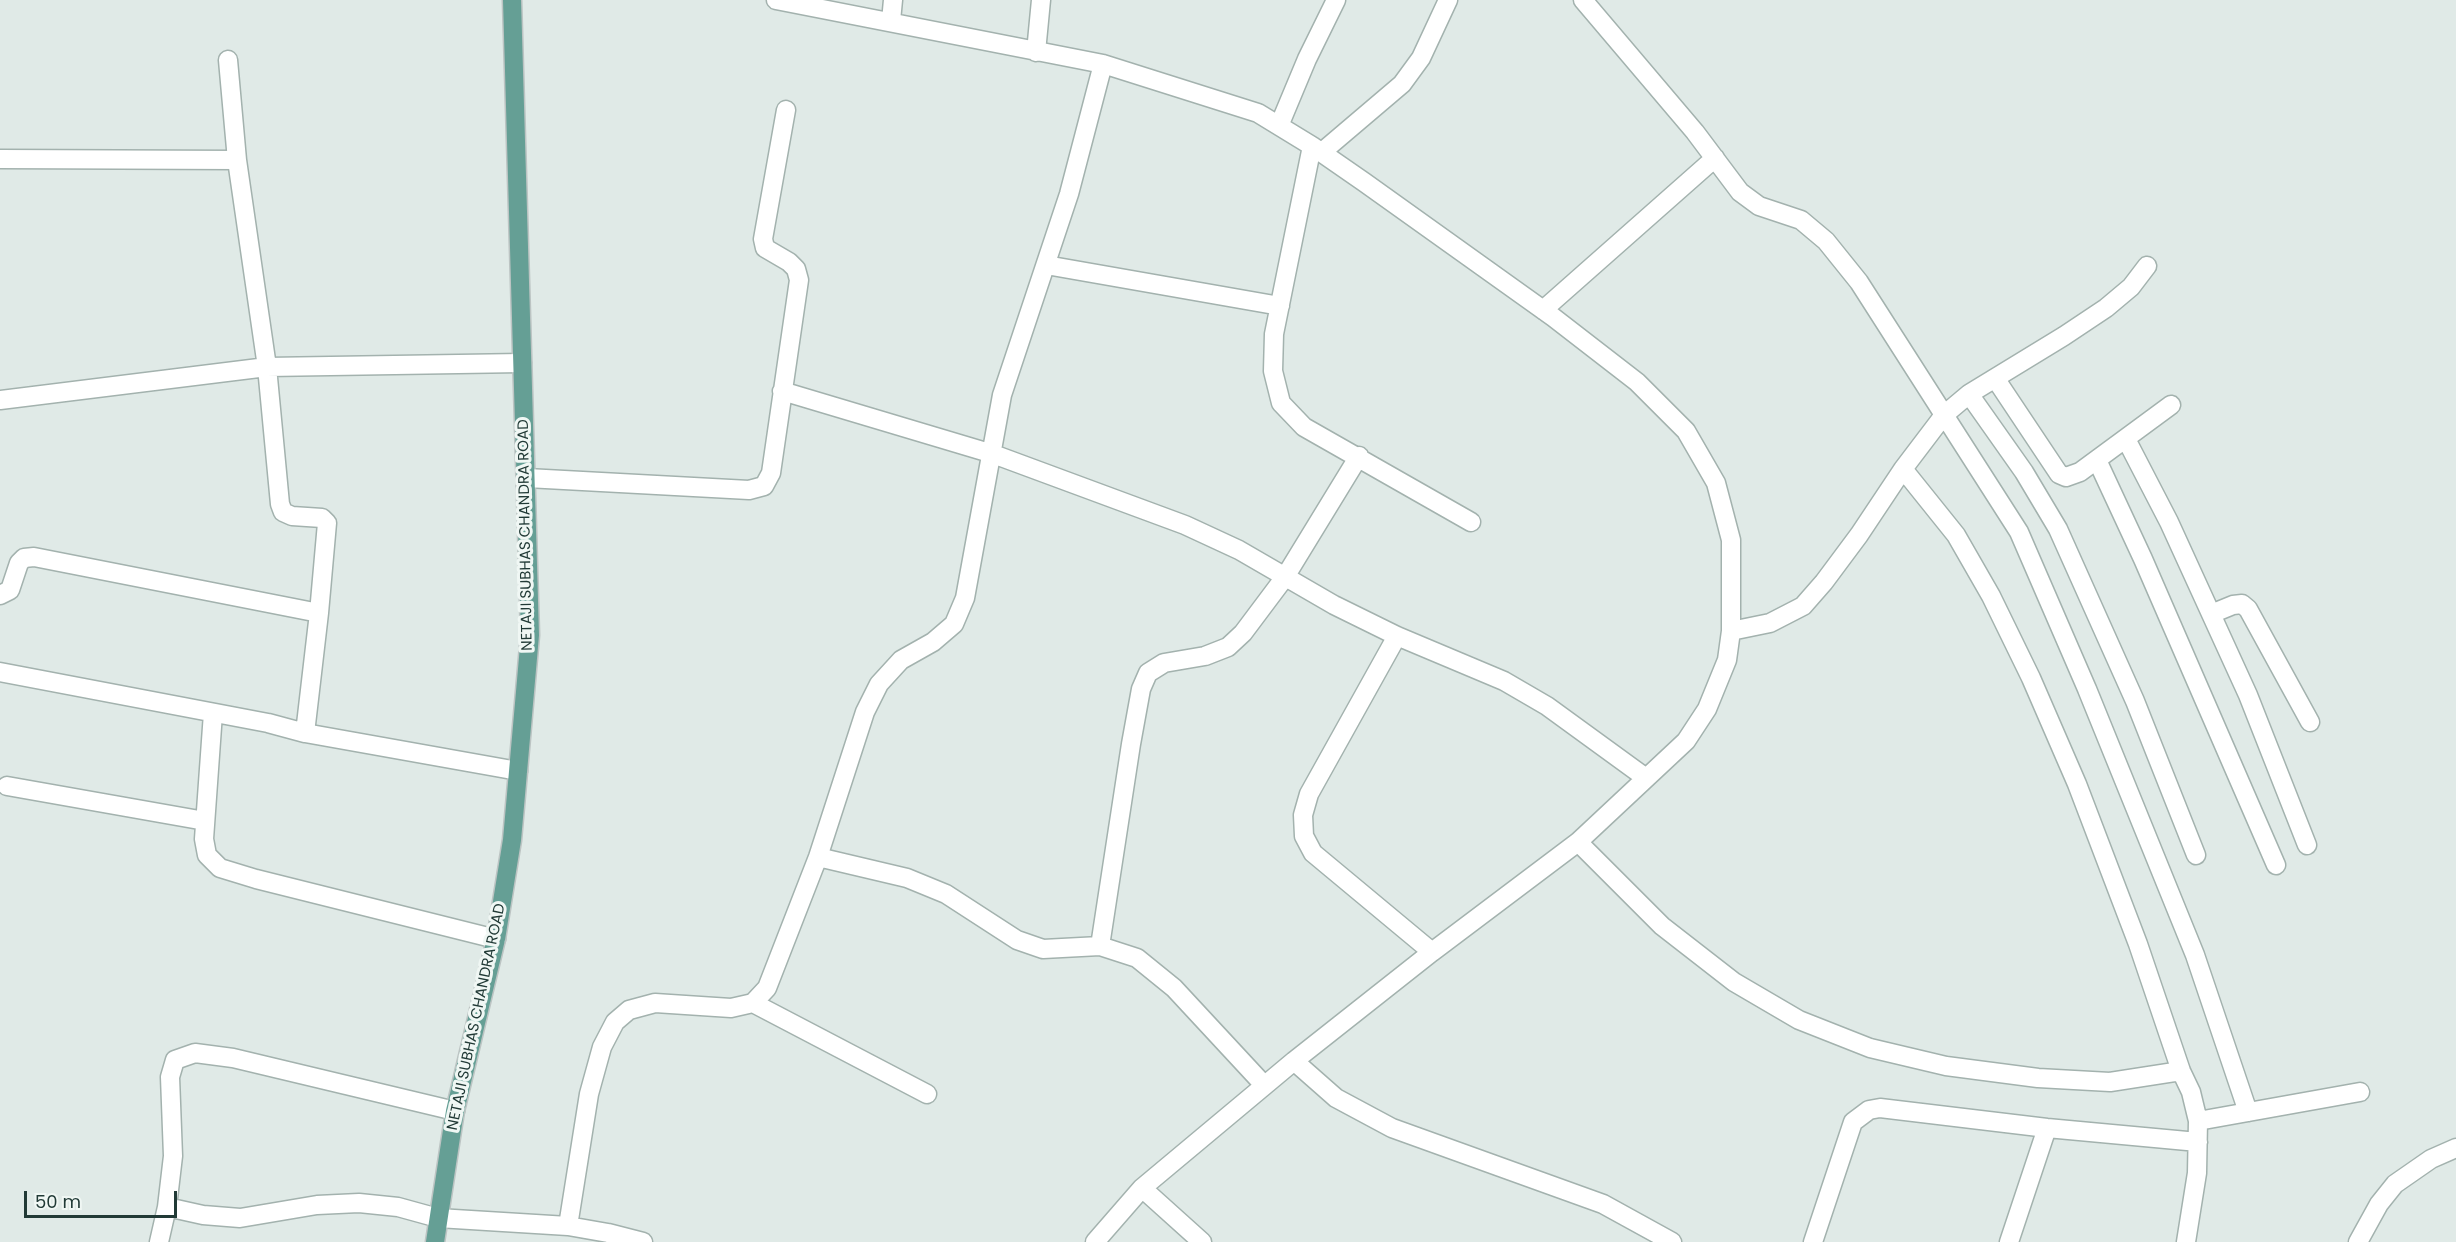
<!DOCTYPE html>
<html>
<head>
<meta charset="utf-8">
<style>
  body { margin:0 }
  #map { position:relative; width:2456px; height:1242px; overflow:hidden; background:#e0eae7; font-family:Poppins,sans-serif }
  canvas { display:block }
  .scale { position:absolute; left:24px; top:1191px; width:153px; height:27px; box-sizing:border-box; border:3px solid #213a36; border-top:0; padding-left:8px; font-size:18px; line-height:21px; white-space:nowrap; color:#213a36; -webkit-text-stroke:4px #f0f7f4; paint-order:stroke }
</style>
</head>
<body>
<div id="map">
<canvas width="2456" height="1242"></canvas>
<div class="scale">50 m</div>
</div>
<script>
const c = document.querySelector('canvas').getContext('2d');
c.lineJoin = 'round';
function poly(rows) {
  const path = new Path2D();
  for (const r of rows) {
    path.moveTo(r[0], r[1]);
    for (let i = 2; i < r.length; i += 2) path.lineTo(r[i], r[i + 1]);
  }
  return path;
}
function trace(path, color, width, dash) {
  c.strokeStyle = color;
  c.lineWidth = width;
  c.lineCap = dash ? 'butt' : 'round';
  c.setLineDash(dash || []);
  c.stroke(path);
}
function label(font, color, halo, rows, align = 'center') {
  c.font = font + ' Poppins,sans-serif';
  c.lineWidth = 6;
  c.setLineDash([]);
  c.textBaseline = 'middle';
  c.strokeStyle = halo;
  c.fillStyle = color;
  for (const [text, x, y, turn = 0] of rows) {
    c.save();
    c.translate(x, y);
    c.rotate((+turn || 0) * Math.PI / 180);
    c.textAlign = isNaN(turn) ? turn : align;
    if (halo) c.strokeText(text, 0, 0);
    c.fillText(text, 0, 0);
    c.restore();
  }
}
const minor = poly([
  [776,0,1103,64,1258,113,1312,146,1364,182,1553,317,1637,382,1686,431,1716,483,1731,540,1731,631,1727,660,1707,709,1686,741,1578,842,1432,952,1294,1061,1142,1188,1095,1242],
  [1583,0,1695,132,1740,192,1759,206,1801,220,1826,241,1859,282,2019,532,2087,689,2195,955,2248,1112],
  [891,21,893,0],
  [1036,52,1041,0],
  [228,60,237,160,267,367,280,504,283,512,292,516,322,518,327,523,319,613],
  [1279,126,1307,59,1336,0],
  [1312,146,1274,334,1273,371,1281,403,1304,427,1471,522],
  [1322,152,1402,84,1421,58,1448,0],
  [0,159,237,160],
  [1046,265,1280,306],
  [1543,310,1715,158],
  [1995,378,2059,474,2066,477,2080,472,2171,405],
  [782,391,993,454,1185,525,1239,550,1334,605,1397,636,1504,681,1547,706,1646,778],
  [1969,394,2024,472,2058,529,2135,701,2196,855],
  [0,400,267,367,522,363],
  [2126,439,2169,522,2248,695,2307,845],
  [2097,460,2143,559,2276,865],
  [1903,469,1956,535,1991,596,2031,678,2077,784,2138,944,2181,1071,2191,1092,2198,1121,2197,1173,2186,1242],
  [527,478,749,490,764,486,771,473,799,280,796,269,789,262,765,248,763,239,786,110],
  [0,595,10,590,19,563,24,558,34,557,319,613,305,733,518,771],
  [2211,614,2233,605,2242,604,2248,609,2310,722],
  [1731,631,1770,623,1803,606,1824,582,1859,535,1903,469,1944,415,1969,394,2064,336,2106,308,2131,287,2147,266],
  [1397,636,1309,794,1303,815,1304,836,1313,853,1432,952],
  [0,672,268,723,305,733],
  [213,713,204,839,207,855,220,868,256,879,496,939],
  [7,786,205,821],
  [1578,842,1662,926,1734,982,1799,1020,1870,1048,1946,1066,2038,1078,2110,1082,2181,1071],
  [818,857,907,878,946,894,1017,940,1043,949,1100,946,1137,958,1174,988,1264,1085],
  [1100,946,1131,744,1141,689,1148,673,1164,663,1205,656,1228,647,1243,633,1285,577,1359,456],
  [753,1003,927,1094],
  [1294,1061,1336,1098,1392,1128,1603,1204,1672,1242],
  [2198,1121,2360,1092],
  [1142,1188,1202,1242],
  [167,1207,203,1215,240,1218,317,1205,359,1203,398,1207,438,1218,568,1226,589,1094,602,1047,615,1022,629,1010,655,1003,731,1008,753,1003,767,988,818,857,865,712,879,684,901,660,933,642,954,624,965,598,1002,395,1069,194,1103,64],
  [568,1226,608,1233,643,1242],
  [159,1242,167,1207,173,1156,170,1077,175,1060,195,1053,233,1058,455,1111],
  [1813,1242,1853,1122,1869,1110,1880,1108,2047,1128,2198,1142],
  [2009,1242,2047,1128],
  [2358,1242,2379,1204,2395,1184,2431,1159,2456,1148]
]);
const major = poly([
  [435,1242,455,1111,496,939,512,840,530,635,512,0]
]);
trace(minor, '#a3b2ae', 21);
trace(major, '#bcc4c3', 21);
trace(minor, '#fff', 18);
trace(major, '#659f95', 18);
label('15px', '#213a36', '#f0f7f4', [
  ["NETAJI SUBHAS CHANDRA ROAD",526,535,-91],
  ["NETAJI SUBHAS CHANDRA ROAD",477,1017,-78]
]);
</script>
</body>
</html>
